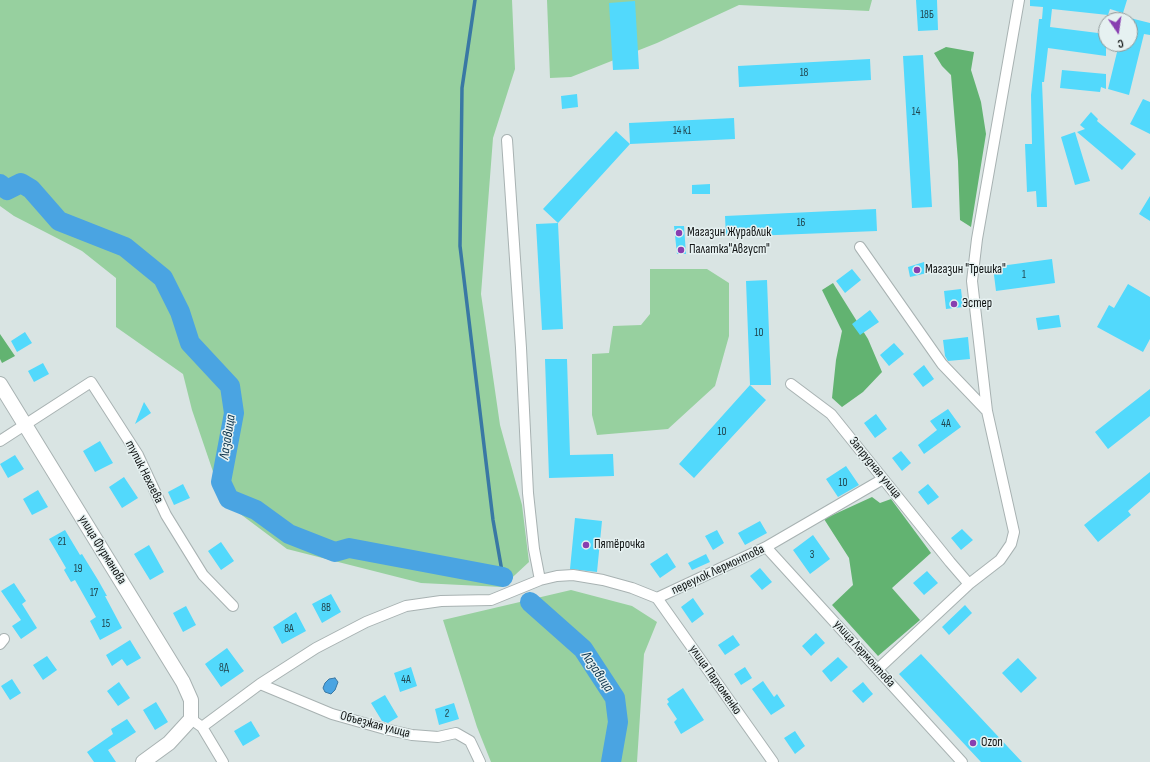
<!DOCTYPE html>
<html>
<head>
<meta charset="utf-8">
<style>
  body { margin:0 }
  #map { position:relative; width:1150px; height:762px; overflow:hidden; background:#d9e4e3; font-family:"Sofia Sans Condensed",sans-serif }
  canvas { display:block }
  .north { position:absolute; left:1098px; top:12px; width:40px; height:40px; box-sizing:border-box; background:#e6f1f1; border:1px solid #909898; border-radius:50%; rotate:167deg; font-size:11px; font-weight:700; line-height:16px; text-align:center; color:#101313 }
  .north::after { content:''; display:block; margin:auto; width:14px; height:18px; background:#883eb0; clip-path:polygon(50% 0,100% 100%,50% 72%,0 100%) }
</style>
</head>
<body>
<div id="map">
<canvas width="1150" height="762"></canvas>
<div class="north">С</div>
</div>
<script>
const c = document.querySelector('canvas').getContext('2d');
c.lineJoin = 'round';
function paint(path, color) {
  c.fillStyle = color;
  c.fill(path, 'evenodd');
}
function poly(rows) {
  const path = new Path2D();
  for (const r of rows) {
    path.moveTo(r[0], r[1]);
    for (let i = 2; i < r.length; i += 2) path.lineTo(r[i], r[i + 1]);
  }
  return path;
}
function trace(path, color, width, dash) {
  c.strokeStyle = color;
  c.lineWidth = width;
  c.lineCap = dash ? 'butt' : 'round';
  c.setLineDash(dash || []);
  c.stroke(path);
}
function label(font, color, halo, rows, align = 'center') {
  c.font = font + ' "Sofia Sans Condensed",sans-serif';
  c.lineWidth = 3;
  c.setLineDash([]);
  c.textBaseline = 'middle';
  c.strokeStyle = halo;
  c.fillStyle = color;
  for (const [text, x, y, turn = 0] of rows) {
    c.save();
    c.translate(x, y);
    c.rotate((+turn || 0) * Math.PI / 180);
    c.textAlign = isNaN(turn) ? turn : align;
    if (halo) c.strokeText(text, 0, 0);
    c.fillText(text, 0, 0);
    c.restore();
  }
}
paint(poly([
  [0,0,512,0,515,69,493,138,481,294,500,425,522,505,529,562,502,587,421,583,287,549,223,501,192,410,183,374,116,327,116,278,82,251,14,216,0,206],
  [547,0,872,0,869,11,739,5,657,43,571,77,550,78],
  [650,269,707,269,729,283,729,336,715,386,668,429,597,435,592,415,592,354,609,353,613,326,641,325,650,314],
  [571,590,632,606,657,622,644,654,637,762,491,762,477,727,443,620]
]), '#97d09f');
paint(poly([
  [946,47,974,52,971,70,981,102,986,134,971,227,960,220,958,161,951,75,942,66,934,53],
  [833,283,868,339,882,372,863,392,842,407,832,398,836,360,842,331,822,290],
  [0,334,15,356,2,363,0,359],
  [872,497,880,503,891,499,931,553,892,588,920,620,878,656,832,605,853,585,849,558,824,519]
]), '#62b371');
const water = poly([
  [335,678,338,682,335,690,331,694,325,692,323,688,325,683,329,679,335,678]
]);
paint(water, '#4aa4e2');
trace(water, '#3978a4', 1);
trace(poly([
  [475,0,462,88,460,246,493,520,503,577]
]), '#3978a4', 3.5);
trace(poly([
  [0,184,7,190,21,183,31,189,59,221,125,247,163,278,180,312,190,343,230,386,234,413,221,482,229,499,256,510,289,534,335,552,349,548,503,577],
  [530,602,583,649,615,698,618,722,611,762]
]), '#4aa4e2', 20);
paint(poly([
  [916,0,937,0,938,30,918,31],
  [1030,0,1127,0,1123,13,1110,9,1108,15,1052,9,1050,27,1106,34,1106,56,1048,48,1044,82,1042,82,1047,207,1037,207,1036,191,1027,192,1025,144,1032,144,1031,95,1039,19,1042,19,1043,7,1030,6],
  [635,1,639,69,613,70,609,3],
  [1130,18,1150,23,1150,35,1144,34,1129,95,1108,89,1119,44,1130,44],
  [923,55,932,207,912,208,903,56],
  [870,59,871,80,739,87,738,66],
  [1062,70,1106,74,1106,89,1101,87,1100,92,1060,88],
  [577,94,578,107,562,109,561,96],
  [1143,99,1150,102,1150,134,1130,124],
  [1091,112,1098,119,1097,121,1136,154,1122,170,1077,132,1085,129,1080,125],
  [734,118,735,139,630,144,629,123],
  [616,131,630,144,558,223,543,209],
  [1075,132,1090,181,1075,185,1061,137],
  [710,184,710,194,692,194,692,185],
  [1150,196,1150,221,1139,214],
  [876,209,877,231,726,237,725,216],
  [558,223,563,329,542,330,536,224],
  [674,226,684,226,686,254,677,254],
  [1052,259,1055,283,996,291,993,267],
  [924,262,927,273,910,277,908,267],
  [852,269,861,280,845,293,836,281],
  [767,280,771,385,750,385,746,281],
  [1128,284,1150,297,1150,339,1143,352,1097,327,1109,305,1114,308],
  [961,289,963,307,946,309,944,291],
  [870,310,879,322,860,335,852,324],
  [1059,315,1061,327,1038,330,1036,318],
  [25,332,32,343,17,352,11,341],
  [968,337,970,359,948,361,945,356,943,340],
  [894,343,904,354,889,366,880,355],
  [545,359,567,359,570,455,613,454,614,476,549,478],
  [43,363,49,374,34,382,28,371],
  [924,365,934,379,923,387,913,374],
  [750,385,766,400,694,478,679,464],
  [1150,389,1150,416,1108,449,1095,432],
  [144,402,151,413,135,424],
  [948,409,961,427,924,454,918,445,937,430,930,421],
  [876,414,887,429,875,438,864,423],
  [100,441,113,463,95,472,83,451],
  [901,451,911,463,902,471,892,458],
  [15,455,24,469,8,478,0,464],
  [846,466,859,485,838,497,826,479],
  [1150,472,1150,492,1128,511,1131,515,1098,542,1084,525],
  [124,477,138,498,122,508,109,487],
  [183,484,190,498,174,505,168,492],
  [928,484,939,497,928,505,918,492],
  [38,490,48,507,32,515,23,499],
  [575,518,602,521,597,572,570,569],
  [760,521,767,533,745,545,738,533],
  [962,529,973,540,961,550,951,538],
  [65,530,80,555,82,554,98,580,107,596,105,596,122,628,100,640,90,621,96,617,75,580,71,582,64,570,66,568,49,539],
  [717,530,724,543,713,550,705,536],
  [813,535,830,559,810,574,793,550],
  [221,542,234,561,221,570,208,551],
  [149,545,164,572,150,580,134,554],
  [667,553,676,567,660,578,650,564],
  [706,554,710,562,692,570,688,563],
  [760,568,772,582,762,590,750,576],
  [927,571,938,583,924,595,913,583],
  [14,583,26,601,22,604,37,628,21,639,12,626,21,620,1,591],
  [331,594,341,612,322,623,312,604],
  [693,598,704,614,692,623,681,607],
  [965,605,972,613,949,635,942,627],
  [186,606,196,625,183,632,173,613],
  [296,612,306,631,282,644,273,627],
  [816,633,825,643,811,656,802,646],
  [733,635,740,645,725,655,718,645],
  [130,640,141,658,127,666,122,659,112,666,106,655],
  [227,648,244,671,221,687,205,664],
  [921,654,1022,762,981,762,899,674],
  [47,656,57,670,43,680,33,665],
  [838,657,848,667,831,682,822,671],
  [1018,658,1037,678,1021,693,1002,673],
  [411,667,417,686,400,692,394,673],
  [745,667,752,678,741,685,734,674],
  [12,679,21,693,10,700,1,686],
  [763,681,774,697,777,694,785,706,771,715,752,689],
  [119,682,130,698,118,706,107,691],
  [863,682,873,694,863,703,852,691],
  [683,688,704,720,681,734,674,722,677,719,667,704,669,702,667,699],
  [385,695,398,717,388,723,382,721,371,703],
  [156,702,168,722,155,730,143,710],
  [454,703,459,719,439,725,435,709],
  [127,719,136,732,108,750,116,762,94,762,87,752,113,734,111,729],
  [251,721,260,736,243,746,234,731],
  [795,731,805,746,795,754,784,738]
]), '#52d9fc');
const minor = poly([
  [507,140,521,348,528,493,534,549,540,580],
  [860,247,942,364,987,411],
  [791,384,831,414,950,562,969,584],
  [0,441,91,382,138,455,166,515,203,575,233,606],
  [766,547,962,762],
  [657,598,773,762],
  [0,644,4,639],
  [878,669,969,584,1000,560,1011,544,1014,532,987,411,972,281,977,239,1019,0],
  [260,684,332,714,385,729,412,735,438,737,456,733,470,741,480,762],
  [191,719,202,727,260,684,316,648,366,622,406,606,441,601,491,600,540,580,557,576,573,575,603,580,632,588,657,598,766,547,883,479],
  [202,727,223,762]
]);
const secondary = poly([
  [0,384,183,682,191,700,191,719,169,743,143,762]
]);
trace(minor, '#a8b2b2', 12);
trace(secondary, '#a8b2b2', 16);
trace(minor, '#fff', 10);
trace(secondary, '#fff', 14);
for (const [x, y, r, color] of [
  [679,233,4,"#883eb0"],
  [681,250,4,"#883eb0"],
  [917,270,4,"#883eb0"],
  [954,304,4,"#883eb0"],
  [586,545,4,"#883eb0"],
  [973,743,4,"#883eb0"]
]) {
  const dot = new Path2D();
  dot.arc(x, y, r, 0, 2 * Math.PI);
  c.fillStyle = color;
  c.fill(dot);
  trace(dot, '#e6f1f1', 1.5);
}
label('11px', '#20444d', null, [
  ["18Б",927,15],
  ["18",804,73],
  ["14",916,112],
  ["14 к1",682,131],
  ["16",801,223],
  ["1",1024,275],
  ["10",759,333],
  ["4А",946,424],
  ["10",722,432],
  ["10",843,483],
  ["21",62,542],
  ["3",812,555],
  ["19",78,569],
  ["17",94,593],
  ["8В",326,608],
  ["15",106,624],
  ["8А",289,629],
  ["8Д",224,668],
  ["4А",406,680],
  ["2",447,714]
]);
label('13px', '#101313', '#e6f1f1', [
  ["Магазин Журавлик",687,233],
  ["Палатка\"Август\"",689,250],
  ["Магазин \"Трешка\"",925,270],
  ["Эстер",962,304],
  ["Пятёрочка",594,545],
  ["Ozon",981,743]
], 'left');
label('13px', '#101313', '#e6f1f1', [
  ["Запрудная улица",875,468,51],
  ["тупик Нехаева",144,472,63],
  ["улица Фурманова",102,550,58],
  ["переулок Лермонтова",718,570,-25],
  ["улица Лермонтова",864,654,48],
  ["улица Пархоменко",715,680,55],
  ["Объезжая улица",375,725,15]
]);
label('italic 14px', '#0c334c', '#e6f1f1', [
  ["Лазавица",228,437,-81],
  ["Лазавица",597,672,56]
]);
</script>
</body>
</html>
